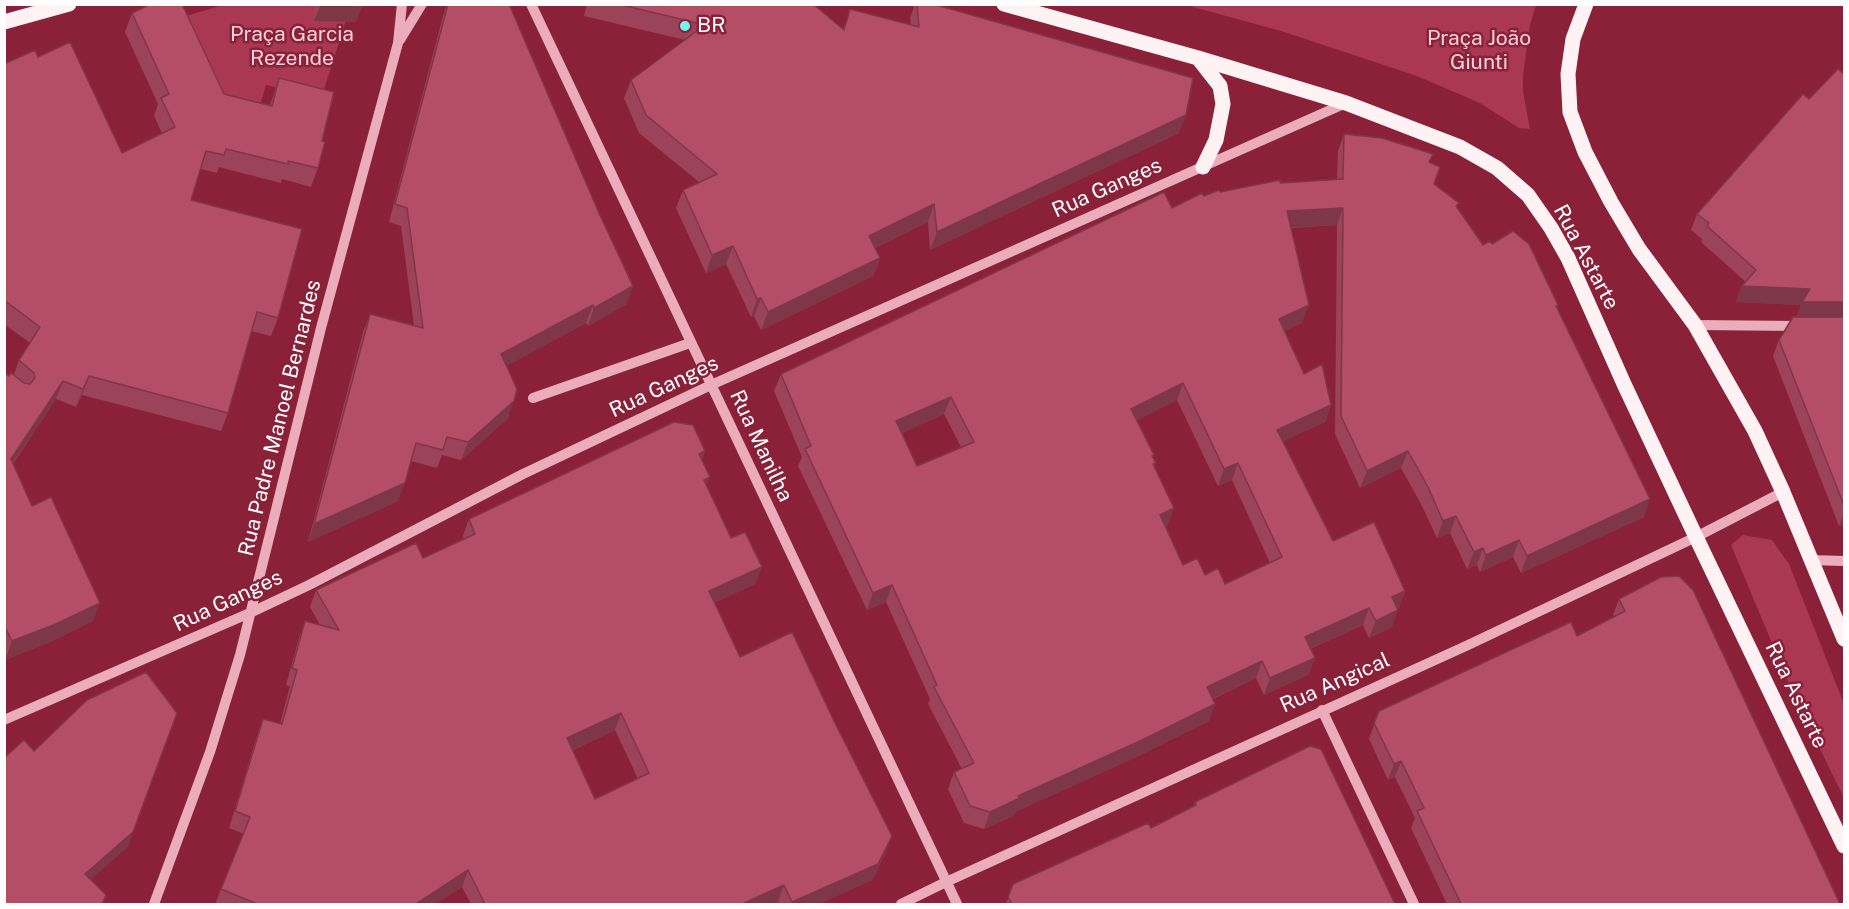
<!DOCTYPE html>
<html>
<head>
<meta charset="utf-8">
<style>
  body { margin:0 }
  #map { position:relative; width:1849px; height:909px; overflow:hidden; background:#8a2139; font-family:"Public Sans",sans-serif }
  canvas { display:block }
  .frame { position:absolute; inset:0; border:6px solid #fff; pointer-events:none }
</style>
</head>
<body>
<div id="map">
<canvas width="1849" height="909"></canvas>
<div class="frame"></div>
</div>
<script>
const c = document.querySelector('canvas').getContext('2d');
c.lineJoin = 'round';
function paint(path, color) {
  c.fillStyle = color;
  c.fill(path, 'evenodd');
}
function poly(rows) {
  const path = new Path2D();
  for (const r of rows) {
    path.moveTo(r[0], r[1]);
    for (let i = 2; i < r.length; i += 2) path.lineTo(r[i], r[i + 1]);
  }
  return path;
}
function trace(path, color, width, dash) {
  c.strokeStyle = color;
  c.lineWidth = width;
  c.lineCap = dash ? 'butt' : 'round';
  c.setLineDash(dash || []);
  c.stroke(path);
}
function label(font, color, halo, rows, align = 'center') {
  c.font = font + ' "Public Sans",sans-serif';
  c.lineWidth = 5;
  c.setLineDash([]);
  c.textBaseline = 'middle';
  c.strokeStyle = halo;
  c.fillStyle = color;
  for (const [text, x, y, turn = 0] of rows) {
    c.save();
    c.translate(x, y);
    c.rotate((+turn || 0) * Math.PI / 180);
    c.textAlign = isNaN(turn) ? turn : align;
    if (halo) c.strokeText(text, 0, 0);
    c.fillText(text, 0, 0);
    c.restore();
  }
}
paint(poly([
  [223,5,347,5,346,20,321,99,266,85,258,112,223,103,183,17],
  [1186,5,1536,5,1530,25,1523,75,1523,92,1530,129,1519,128,1480,103,1417,76,1281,31],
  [1743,535,1772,540,1789,564,1844,704,1844,798,1795,698,1731,545]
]), '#aa3853');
trace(poly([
  [531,4,957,904],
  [400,40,422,4],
  [1695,325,1800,326],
  [533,398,690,343],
  [1810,560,1844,561],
  [1322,710,1414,904],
  [4,720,252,612,309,585,523,474,711,385,1346,103],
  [154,904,210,752,240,655,321,328,398,43,402,4],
  [901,904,946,882,1466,646,1696,537,1783,492]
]), '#ebadbc', 10);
trace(poly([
  [1004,4,1198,58,1346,103,1460,147,1497,168,1528,195,1551,228,1568,258,1624,384,1696,537,1844,846],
  [1586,4,1573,39,1568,74,1570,112,1585,152,1611,202,1639,249,1695,325,1755,431,1783,492,1844,639],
  [4,22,69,4],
  [1198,58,1220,86,1223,104,1216,140,1203,167]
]), '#fef2f4', 15);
paint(poly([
  [315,4,362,4,356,22,314,21],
  [447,4,509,4,627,304,588,326,586,323,506,366,509,416,507,419,461,460,442,455,437,468,411,461,398,501,308,542,363,332,370,314,414,326,401,226,389,222,443,16],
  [587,4,813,4,843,29,850,9,911,25,910,18,915,4,933,4,1179,133,930,250,928,222,875,248,880,258,873,276,761,330,754,316,751,317,726,264,706,273,676,208,683,190,699,182,639,133,624,98,631,80,685,40,584,16],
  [132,13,224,94,270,105,279,78,322,141,318,168,311,187,282,179,281,183,219,167,217,173,201,169,191,200,278,318,271,336,251,331,228,413,221,431,82,395,76,407,56,399,13,464,32,506,93,621,50,642,5,660,4,658,4,372,9,376,14,375,19,360,30,343,4,324,4,64,38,57,122,153,162,133,154,116,158,104,125,32],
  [1845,75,1845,526,1839,526,1773,356,1779,340,1797,317,1801,305,1736,302,1742,286,1746,282,1701,242,1702,239,1691,230,1697,214,1809,99],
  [1344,134,1430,163,1434,184,1459,203,1457,207,1483,245,1492,244,1558,305,1557,307,1644,517,1521,573,1513,557,1480,572,1477,565,1467,569,1450,533,1437,538,1421,504,1401,468,1360,488,1335,434,1337,225,1291,228,1302,323,1284,331,1304,374,1331,405,1325,422,1283,441,1333,541,1405,591,1399,608,1397,609,1392,627,1369,638,1363,625,1310,649,1315,658,1308,675,1264,695,1256,678,1213,699,1209,721,1134,758,1015,812,1013,816,984,829,964,823,948,789,954,772,962,769,928,704,930,699,886,602,867,610,798,466,802,457,774,391,781,374,1172,208,1204,196,1220,192,1280,183,1337,180,1338,151],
  [1177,400,1218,486,1232,480,1270,563,1225,584,1183,565,1165,527,1168,525,1155,467,1153,457,1154,455,1137,420],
  [944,414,961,447,917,466,902,433],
  [705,451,702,460,707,486,731,538,755,584,714,603,740,657,886,852,872,880,819,904,779,904,778,902,773,904,471,904,462,887,435,904,215,904,244,834,229,828,257,736,263,719,280,724,290,686,286,685,299,638,305,621,320,625,310,607,316,590,423,558,464,539,463,536,469,519],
  [615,730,638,779,595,799,573,750],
  [1619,599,1840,904,1447,904,1411,828,1415,818,1395,777,1388,780,1369,739,1379,711,1577,636,1614,617,1613,615],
  [1195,802,1395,904,1006,904,1013,884,1151,828,1193,807]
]), '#9b4358');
paint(poly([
  [320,6,362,7,356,22,314,21],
  [1186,115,1179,133,930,250,937,232],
  [934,204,928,222,862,254,869,236],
  [1343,208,1337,225,1281,228,1287,211],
  [733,246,726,264,706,273,712,255],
  [880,258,873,276,761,330,768,312],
  [633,286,627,304,588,326,594,308],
  [1742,286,1810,289,1845,302,1845,319,1796,318,1801,305,1736,302],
  [761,298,754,316,751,317,757,299],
  [593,305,586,323,495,372,501,354],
  [1309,305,1302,323,1273,336,1279,319],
  [89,376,82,395,76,407,83,389],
  [63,381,56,399,4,476,11,459],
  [1183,383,1177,400,1125,426,1131,409],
  [951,397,944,414,890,439,896,421],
  [515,398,507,419,461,460,468,442],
  [1331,405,1325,422,1271,447,1277,430],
  [705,451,699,468,699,454],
  [1408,451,1401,468,1360,488,1367,471],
  [1238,463,1232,480,1218,486,1224,469],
  [710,477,704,494,704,480],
  [405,483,398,501,308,542,314,524],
  [1650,499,1644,517,1521,573,1527,556],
  [1174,508,1168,525,1154,532,1160,515],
  [1845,512,1845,526,1839,526],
  [1456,516,1450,533,1437,538,1443,521],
  [1519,540,1513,557,1480,572,1486,555],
  [1483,548,1477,565,1467,569,1474,552],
  [762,567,755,584,703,608,709,591],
  [892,585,886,602,867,610,873,593],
  [1405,591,1399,608,1386,614,1392,597],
  [100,603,93,621,50,642,5,660,12,641],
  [1369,608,1363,625,1298,654,1305,637],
  [1398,610,1392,627,1369,638,1376,621],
  [1315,658,1308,675,1264,695,1270,678],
  [1262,661,1256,678,1201,704,1207,687],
  [1215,704,1209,721,1134,758,1015,812,1013,816,984,829,990,812,1018,796],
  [621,713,615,730,561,755,567,738],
  [1401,761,1395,777,1388,780,1394,764],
  [133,832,128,847,80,889,85,874],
  [892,836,886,852,872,880,819,904,792,904,792,902],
  [468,870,462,887,435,904,416,904],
  [784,885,778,902,773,904,742,904]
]), '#7e3747');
const building = poly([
  [151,4,182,4,224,94,272,106,279,78,334,92,322,141,325,142,318,168,288,161,288,164,226,149,224,155,206,151,191,200,302,229,278,318,257,312,228,413,89,376,83,389,63,381,11,459,32,506,51,497,100,603,56,624,12,641,4,625,4,372,9,376,11,373,24,383,30,384,35,378,34,373,19,360,40,327,4,300,4,64,35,50,38,57,70,42,122,153,175,127,161,98,169,94,132,13,151,4],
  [320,4,362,4,362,7,320,6,320,4],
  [448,4,509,4,599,213,633,286,594,308,593,305,501,354,517,389,515,398,514,401,468,442,447,437,443,450,416,443,405,483,314,524,370,314,423,328,407,208,395,204,448,4],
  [618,4,813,4,844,30,850,9,919,27,917,4,933,4,1193,78,1186,115,937,232,934,204,869,236,880,258,768,312,761,298,757,299,733,246,712,255,683,190,717,174,646,115,631,80,705,25,618,4],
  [1838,69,1845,75,1845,302,1802,302,1810,289,1742,286,1756,270,1707,226,1709,223,1697,214,1803,94,1809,99,1838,69],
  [1344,134,1382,138,1433,154,1429,162,1440,167,1434,184,1459,203,1456,206,1483,245,1490,241,1492,244,1513,231,1529,244,1558,305,1556,306,1650,499,1527,556,1519,540,1486,555,1483,548,1474,552,1456,516,1443,521,1428,487,1408,451,1367,471,1341,416,1343,208,1287,211,1309,305,1279,319,1304,374,1322,364,1331,405,1277,430,1333,541,1374,522,1405,591,1392,597,1398,610,1376,621,1369,608,1305,637,1315,658,1270,678,1262,661,1207,687,1215,704,1140,741,1018,796,1020,798,990,812,970,806,954,772,974,763,934,687,937,685,892,585,873,593,805,449,811,446,781,374,1164,192,1172,208,1202,193,1204,196,1219,190,1220,192,1280,180,1280,183,1343,179,1344,134],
  [1183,383,1224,469,1238,463,1282,557,1225,584,1218,568,1205,575,1197,558,1183,565,1160,515,1174,508,1153,464,1156,463,1152,456,1154,455,1131,409,1183,383],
  [951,397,974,442,917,466,896,421,951,397],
  [1793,317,1845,317,1845,508,1779,340,1793,317],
  [674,422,693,425,705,451,699,454,710,477,704,480,731,538,745,532,762,567,709,591,740,657,792,632,834,721,892,836,878,864,792,902,784,885,742,904,485,904,468,870,416,904,257,904,221,889,250,817,235,811,263,719,282,724,297,670,292,668,305,621,339,630,316,590,416,543,423,558,475,534,469,519,674,422],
  [621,713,649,773,595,799,567,738,621,713],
  [1679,576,1693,590,1840,904,1461,904,1417,811,1424,808,1401,761,1394,764,1374,723,1379,711,1571,622,1577,636,1625,611,1619,599,1661,577,1679,576],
  [146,672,177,713,133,832,85,874,106,895,102,904,4,904,4,758,24,740,34,751,87,700,146,672],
  [1310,746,1321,749,1395,904,1012,904,1008,897,1013,884,1148,823,1151,828,1196,805,1195,802,1310,746]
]);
paint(building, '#b44e66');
trace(building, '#7e3747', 1.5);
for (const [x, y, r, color] of [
  [685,26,6,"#6ff8ed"]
]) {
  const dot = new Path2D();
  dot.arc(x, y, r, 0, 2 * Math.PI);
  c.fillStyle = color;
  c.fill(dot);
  trace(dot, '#8a2139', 2);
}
label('21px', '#fff', '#8a2139', [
  ["BR",697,26]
], 'left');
label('21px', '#f8d2db', '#8a2139', [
  ["Praça Garcia",292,35],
  ["Rezende",292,59],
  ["Praça João",1479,39],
  ["Giunti",1479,63]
]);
label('21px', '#fff', '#8a2139', [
  ["Rua Ganges",1107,188,-24],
  ["Rua Astarte",1586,257,62],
  ["Rua Ganges",664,387,-25],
  ["Rua Padre Manoel Bernardes",280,418,-76],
  ["Rua Manilha",761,446,65],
  ["Rua Ganges",228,601,-25],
  ["Rua Angical",1335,683,-24],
  ["Rua Astarte",1796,695,64]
]);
</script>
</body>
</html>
